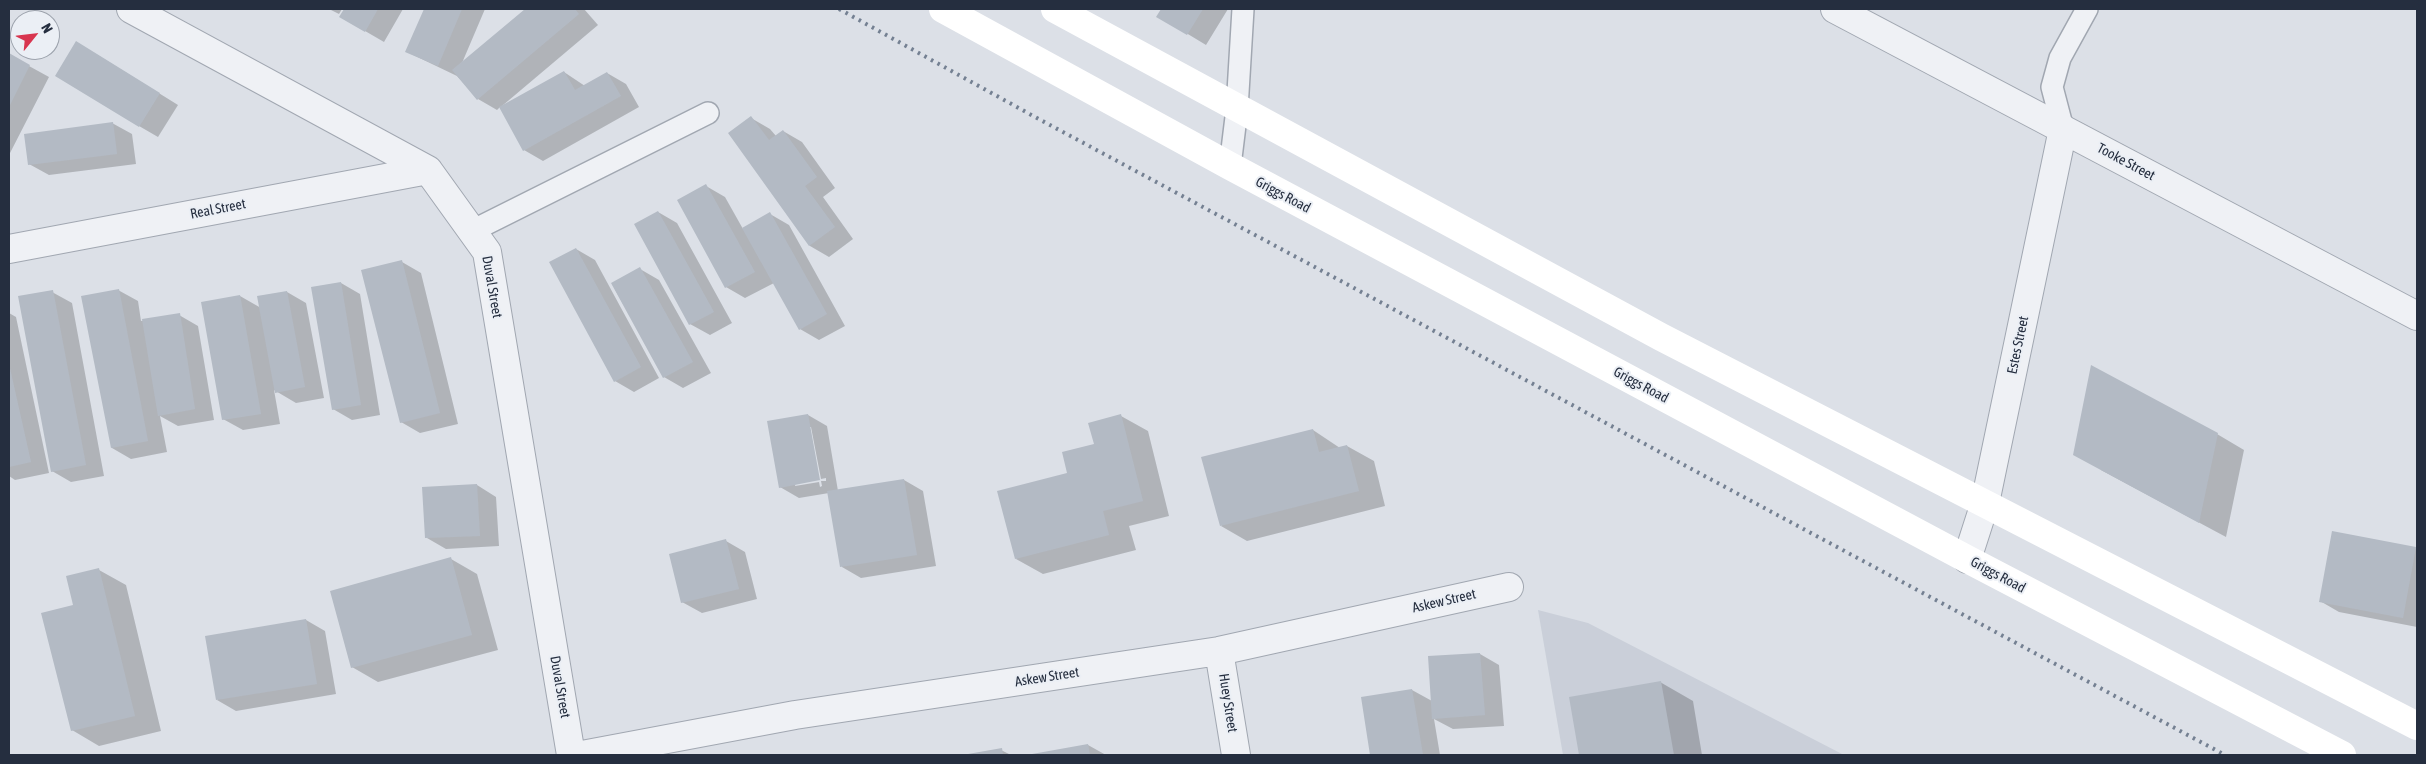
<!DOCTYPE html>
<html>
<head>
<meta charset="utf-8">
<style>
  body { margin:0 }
  #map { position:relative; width:2426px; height:764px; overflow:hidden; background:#dce0e7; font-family:"Asap Condensed",sans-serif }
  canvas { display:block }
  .frame { position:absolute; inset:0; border:10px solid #252e3f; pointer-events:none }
  .north { position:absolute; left:10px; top:10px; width:50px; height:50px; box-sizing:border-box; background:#ebeff5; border:1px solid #9ca2ac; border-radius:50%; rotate:61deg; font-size:14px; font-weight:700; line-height:20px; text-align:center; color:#252e3f }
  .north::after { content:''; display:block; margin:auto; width:18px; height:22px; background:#d8354f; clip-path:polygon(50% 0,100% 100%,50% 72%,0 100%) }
</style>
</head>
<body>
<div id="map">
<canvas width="2426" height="764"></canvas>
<div class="frame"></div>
<div class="north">N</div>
</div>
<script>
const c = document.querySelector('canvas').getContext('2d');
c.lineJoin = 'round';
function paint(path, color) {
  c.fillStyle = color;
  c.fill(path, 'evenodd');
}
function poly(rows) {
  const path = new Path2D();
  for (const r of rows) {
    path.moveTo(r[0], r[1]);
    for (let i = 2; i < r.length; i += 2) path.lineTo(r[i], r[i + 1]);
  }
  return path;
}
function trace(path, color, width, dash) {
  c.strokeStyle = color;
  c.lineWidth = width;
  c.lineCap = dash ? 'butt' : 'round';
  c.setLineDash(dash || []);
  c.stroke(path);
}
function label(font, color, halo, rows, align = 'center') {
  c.font = font + ' "Asap Condensed",sans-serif';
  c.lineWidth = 4;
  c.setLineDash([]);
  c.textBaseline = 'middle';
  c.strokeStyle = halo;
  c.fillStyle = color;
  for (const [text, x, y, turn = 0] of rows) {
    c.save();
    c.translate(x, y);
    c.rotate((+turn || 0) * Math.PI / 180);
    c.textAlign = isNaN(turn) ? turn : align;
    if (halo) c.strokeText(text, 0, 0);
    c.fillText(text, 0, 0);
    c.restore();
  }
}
paint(poly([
  [1538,610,1588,623,1844,755,1563,755]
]), '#cacfd9');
paint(poly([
  [329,9,342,9,339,14],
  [346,9,403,9,384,42,341,17],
  [425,9,485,9,462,63,527,9,584,9,598,25,502,106,564,72,585,86,607,73,626,84,639,107,543,161,524,150,500,107,497,110,478,99,457,76,407,52],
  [1163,9,1228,9,1206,45,1158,16],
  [96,54,178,105,158,137,139,126],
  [9,55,49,77,9,155],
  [751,118,770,129,776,136,783,131,802,142,835,188,823,197,853,239,829,257,810,246,730,133],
  [112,123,132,134,136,164,49,175,29,164],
  [706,186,725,197,743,229,770,214,789,225,845,326,819,340,800,329,774,283,745,298,726,287],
  [658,212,677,223,732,323,710,335,690,324],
  [576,249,595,260,659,378,634,392,615,381],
  [402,262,421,273,458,424,420,433,401,422],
  [640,269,659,280,711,373,683,388,664,377,612,284],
  [341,283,360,294,380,415,352,420,333,409],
  [118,290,138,301,141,321,179,315,198,326,214,420,178,426,160,416,167,452,131,459,112,448],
  [52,292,72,303,104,476,71,482,52,471],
  [287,292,306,303,324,398,296,403,274,390,280,424,243,430,223,419,240,296,261,308],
  [9,313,16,317,49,473,15,480,9,476],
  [808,415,827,426,838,491,904,480,923,491,936,566,861,578,842,567,829,493,799,498,780,487],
  [809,427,811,427,821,479,826,478,826,481,821,481,822,486,820,487,819,482,795,486],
  [1121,416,1148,431,1169,516,1129,526,1136,550,1043,574,1016,559,1069,473],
  [1313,430,1340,448,1347,446,1374,461,1385,506,1247,541,1221,526],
  [2217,434,2244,450,2226,537,2101,470],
  [477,485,496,497,499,546,446,549,427,538],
  [726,541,745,552,757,599,702,613,682,602],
  [2415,548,2417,549,2417,627,2339,612,2320,601],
  [451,559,477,574,498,650,378,682,352,667],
  [99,570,126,585,161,731,99,746,72,730,75,606],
  [306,620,325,631,336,694,236,711,217,700],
  [1480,654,1499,665,1504,726,1453,729,1434,719,1440,755,1372,755,1363,698,1412,690,1432,701,1429,658],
  [1660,682,1693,701,1702,755,1581,755,1571,698],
  [1088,745,1106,755,1034,755],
  [1001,750,1011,755,969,755]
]), '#0003');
paint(poly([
  [344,9,378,9,365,32,339,17],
  [424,9,462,9,438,66,405,52],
  [525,9,575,9,579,14,477,100,452,70],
  [1161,9,1203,9,1187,35,1156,17],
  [76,41,160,93,139,127,55,76],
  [9,53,30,65,9,107],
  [564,71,575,90,607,72,621,96,523,151,499,107],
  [751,116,769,140,783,130,817,177,805,186,835,227,809,246,728,133],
  [113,122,117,154,28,165,24,134],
  [706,184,755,272,725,288,677,200],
  [658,211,714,312,689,325,634,224],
  [770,212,827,314,799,330,742,228],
  [576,248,641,367,614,382,549,262],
  [402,260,440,413,400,423,361,270],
  [640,267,693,362,663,378,611,283],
  [341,282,361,405,332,410,311,287],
  [119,289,148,441,111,448,81,296],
  [53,290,86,465,51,472,18,296],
  [287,291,305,387,275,393,257,296],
  [240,295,261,414,222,420,201,302],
  [180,313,195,409,158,416,142,319],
  [9,364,31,462,9,467],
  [2091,365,2218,433,2199,523,2073,455],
  [808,414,820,480,779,488,767,421],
  [1121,414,1143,501,1103,511,1109,535,1015,559,997,491,1067,473,1062,452,1094,444,1088,423],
  [1313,429,1319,452,1347,445,1359,491,1220,526,1201,457],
  [904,479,917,555,840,567,827,491],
  [477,484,480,536,425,538,422,487],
  [2332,531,2416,547,2403,618,2319,602],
  [726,539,739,589,681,603,669,554],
  [451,557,472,635,351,668,330,591],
  [99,568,135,716,71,731,41,613,73,605,66,576],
  [306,619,317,684,216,700,205,636],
  [1480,653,1485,715,1432,719,1428,656],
  [1661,681,1674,755,1579,755,1569,697],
  [1412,689,1423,755,1370,755,1361,697],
  [1088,744,1090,755,1032,755,1032,754],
  [1002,748,1003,755,968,755,968,754]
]), '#b3bac4');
const lane = poly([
  [2063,129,2052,87,2060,58,2087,9],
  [1230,166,1237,109,1243,9],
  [472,231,708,113]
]);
const street = poly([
  [131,9,428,170,487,252,571,755],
  [1835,9,2417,316],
  [9,249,428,170],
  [1967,559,1985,503,2063,129],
  [1219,651,1236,755],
  [582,755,795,715,1219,651,1509,587]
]);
trace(lane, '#a1a7b1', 24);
trace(street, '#a1a7b1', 30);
trace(lane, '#eff1f5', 21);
trace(street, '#eff1f5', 28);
trace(poly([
  [943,9,1230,166,1967,559,2342,755],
  [1055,9,1661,337,2417,726]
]), '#fff', 28);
trace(poly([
  [839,9,1035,117,2225,755]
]), '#748092', 4, [2.5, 5]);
label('14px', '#252e3f', '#ebeff5', [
  ["Tooke Street",2126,162,28],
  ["Griggs Road",1283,195,28],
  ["Real Street",218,209,-11],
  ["Duval Street",492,287,80],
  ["Estes Street",2018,345,-78],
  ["Griggs Road",1641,385,28],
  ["Griggs Road",1998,575,28],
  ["Askew Street",1444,601,-13],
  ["Askew Street",1047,677,-9],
  ["Duval Street",560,687,80],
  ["Huey Street",1228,703,81]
]);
</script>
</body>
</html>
